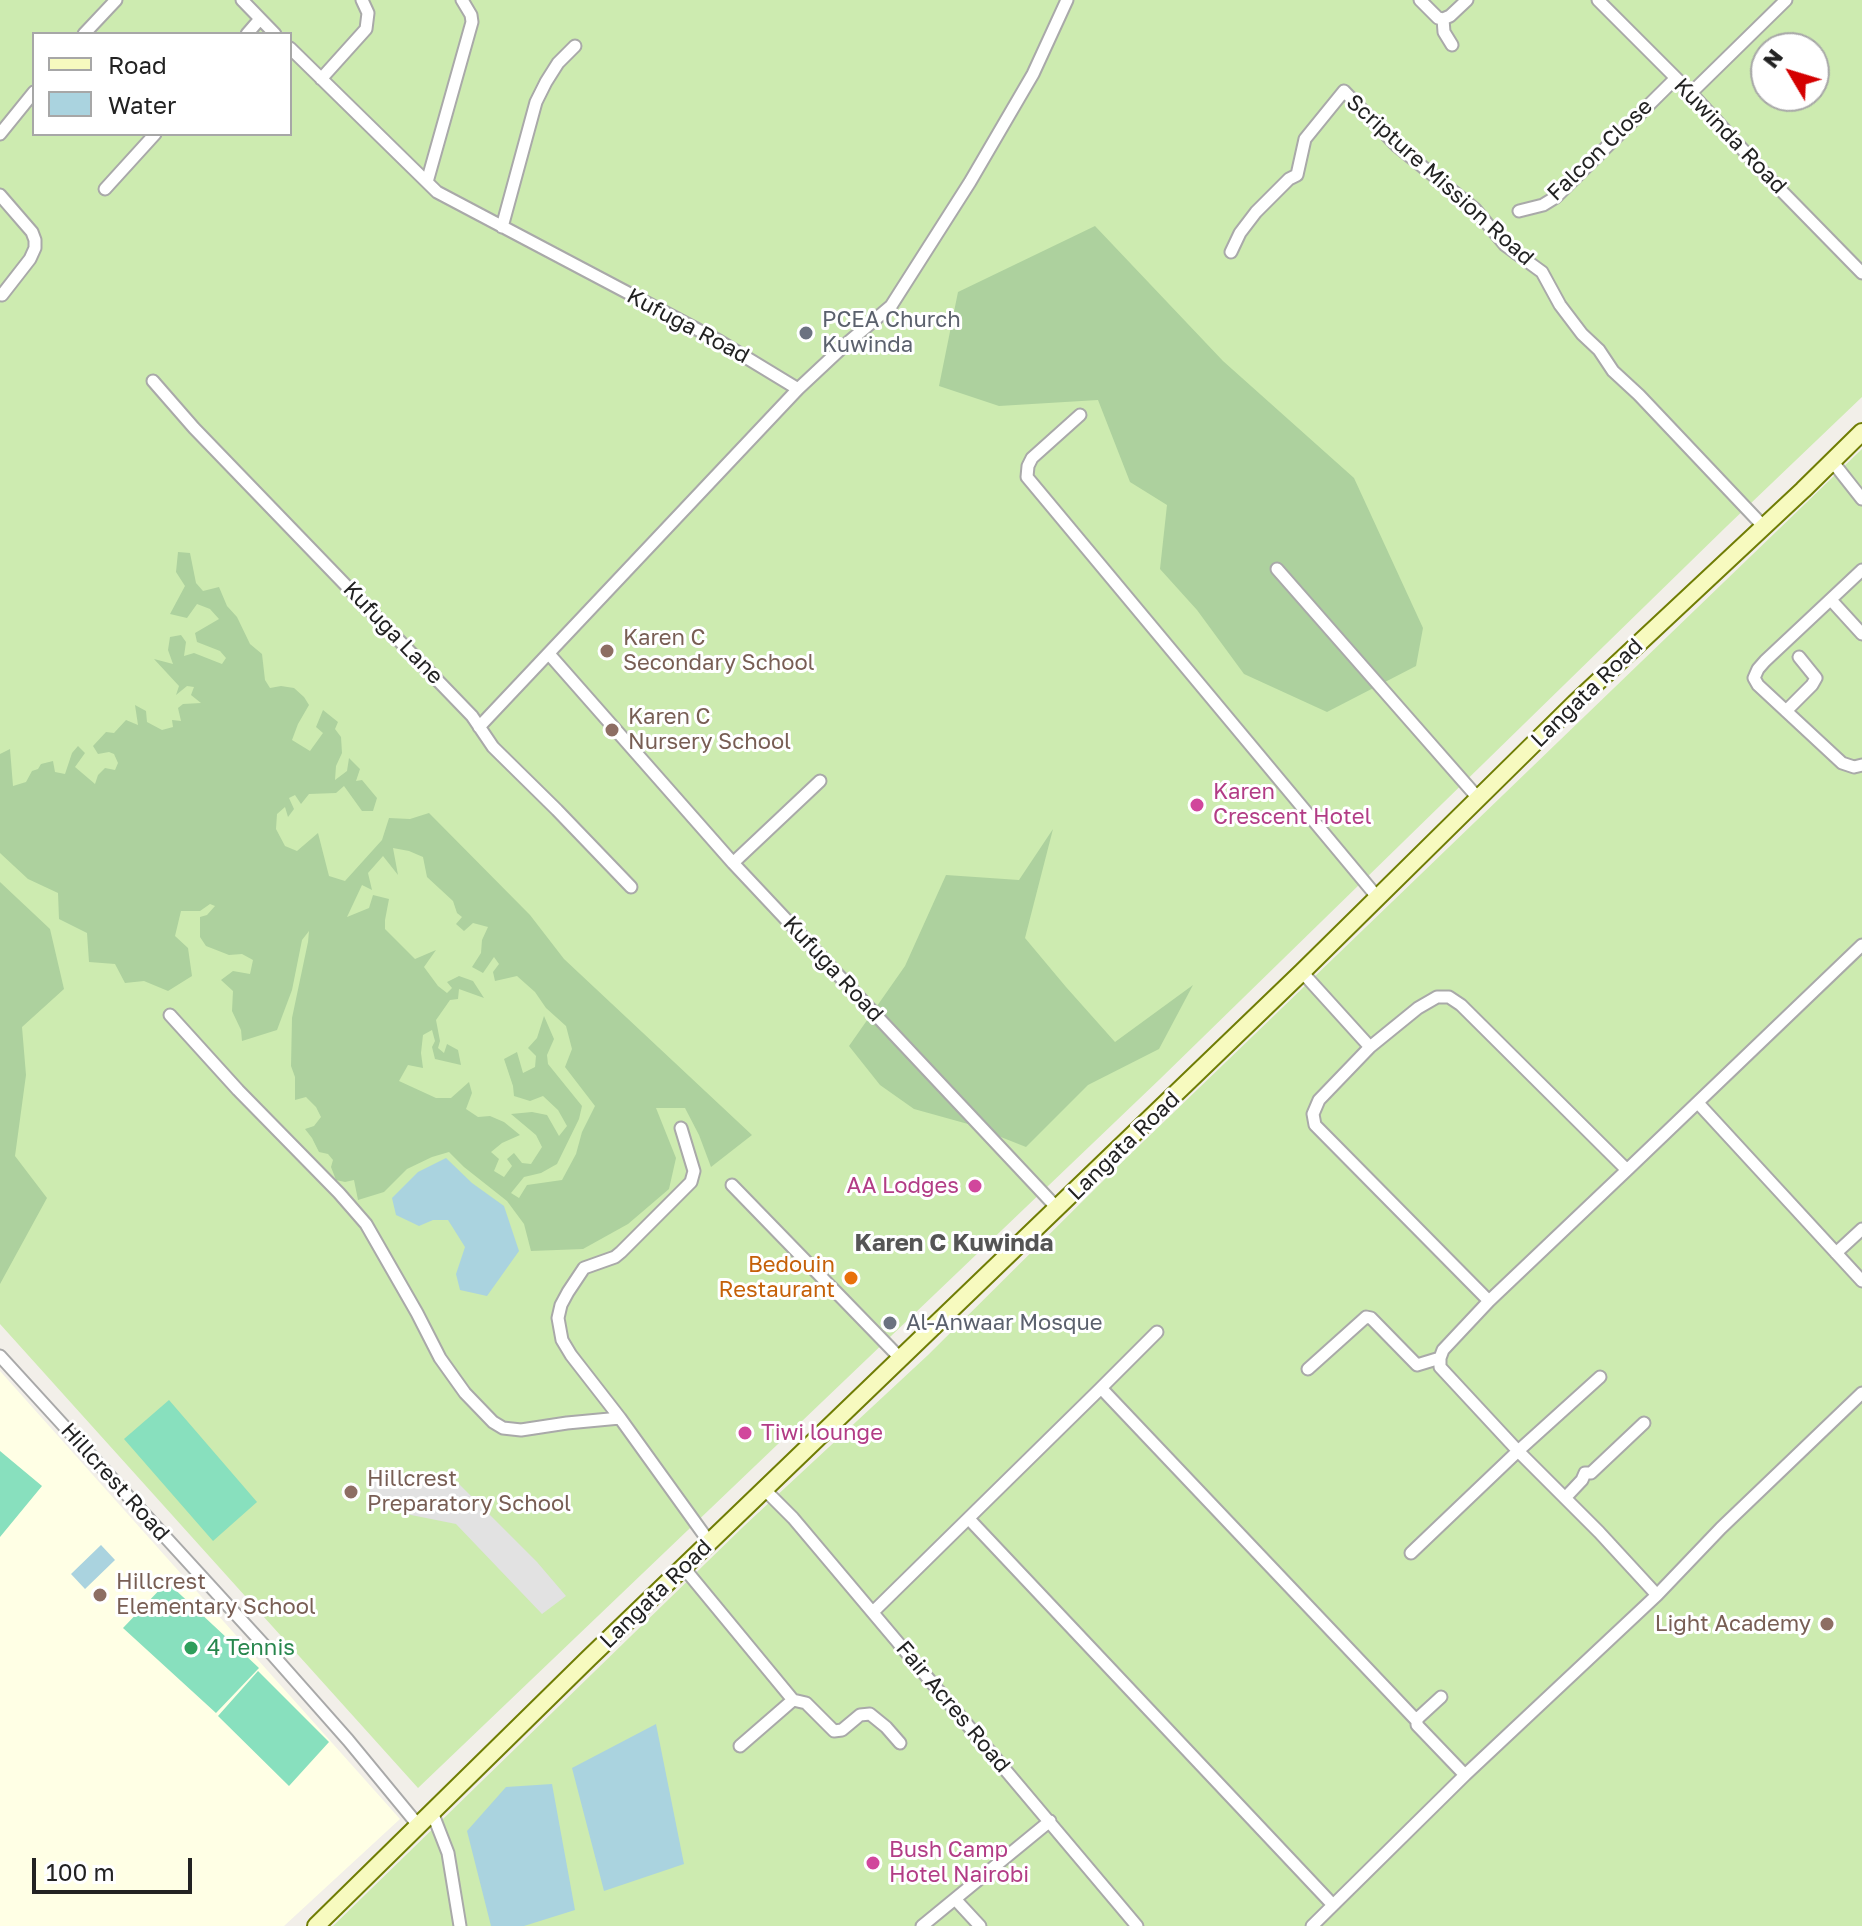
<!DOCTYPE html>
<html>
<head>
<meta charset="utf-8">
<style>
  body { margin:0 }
  #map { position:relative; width:1862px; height:1926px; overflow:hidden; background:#f2efe9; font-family:"Golos Text",sans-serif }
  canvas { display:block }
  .legend { position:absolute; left:32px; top:32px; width:260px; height:104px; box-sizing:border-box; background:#fff; border:2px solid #a7a7a7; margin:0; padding:10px 14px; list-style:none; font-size:24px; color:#222 }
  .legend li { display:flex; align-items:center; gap:16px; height:40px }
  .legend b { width:40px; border:2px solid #a7a7a7 }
  .north { position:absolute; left:1750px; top:32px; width:80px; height:80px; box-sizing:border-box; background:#fff; border:2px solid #a7a7a7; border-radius:50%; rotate:308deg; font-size:22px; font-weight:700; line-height:32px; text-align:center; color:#222 }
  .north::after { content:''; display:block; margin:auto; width:28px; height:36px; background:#d40000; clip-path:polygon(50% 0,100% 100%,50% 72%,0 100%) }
  .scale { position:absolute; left:32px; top:1858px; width:160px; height:36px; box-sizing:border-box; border:4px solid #222; border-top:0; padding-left:10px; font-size:24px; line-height:28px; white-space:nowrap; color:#222; -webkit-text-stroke:6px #fff; paint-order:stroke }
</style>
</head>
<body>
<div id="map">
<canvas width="1862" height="1926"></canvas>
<ul class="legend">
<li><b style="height:10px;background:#f7fabf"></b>Road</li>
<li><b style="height:22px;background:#aad3df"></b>Water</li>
</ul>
<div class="north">N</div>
<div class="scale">100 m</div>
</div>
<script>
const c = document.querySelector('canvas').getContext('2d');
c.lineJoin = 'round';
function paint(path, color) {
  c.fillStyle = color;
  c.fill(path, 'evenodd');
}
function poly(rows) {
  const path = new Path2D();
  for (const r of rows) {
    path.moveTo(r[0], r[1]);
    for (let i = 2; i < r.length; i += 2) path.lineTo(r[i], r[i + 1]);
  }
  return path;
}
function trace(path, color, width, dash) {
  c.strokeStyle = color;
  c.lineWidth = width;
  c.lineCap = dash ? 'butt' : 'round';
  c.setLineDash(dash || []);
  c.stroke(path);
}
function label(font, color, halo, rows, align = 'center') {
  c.font = font + ' "Golos Text",sans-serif';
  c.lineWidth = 6;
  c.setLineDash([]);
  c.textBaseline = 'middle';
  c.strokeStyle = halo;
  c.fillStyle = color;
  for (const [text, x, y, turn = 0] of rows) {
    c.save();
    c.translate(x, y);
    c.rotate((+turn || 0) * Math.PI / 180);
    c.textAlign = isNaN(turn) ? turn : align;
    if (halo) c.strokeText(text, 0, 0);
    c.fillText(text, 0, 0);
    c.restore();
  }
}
paint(poly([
  [0,1371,400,1819,284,1926,0,1926]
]), '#ffffe5');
paint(poly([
  [0,0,1862,0,1862,397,1727,526,1160,1079,418,1788,0,1324],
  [34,34,290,34,290,134,34,134],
  [1766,48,1814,48,1814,96,1766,96],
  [1862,449,1862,1926,333,1926,744,1526,928,1355,1117,1167]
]), '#cdebb0');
paint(poly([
  [1095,226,1223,361,1354,478,1423,628,1416,666,1327,712,1244,674,1197,610,1160,569,1167,505,1130,482,1098,400,999,406,939,386,958,292],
  [178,552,190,553,196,583,203,591,219,587,227,606,237,617,250,644,262,654,265,680,270,688,281,686,294,688,304,697,309,705,298,724,292,740,310,751,323,733,316,727,323,710,338,722,335,729,341,737,342,753,336,766,335,780,347,771,349,758,360,769,356,781,362,780,377,798,373,811,362,811,344,786,336,793,309,794,301,804,295,795,289,798,294,809,288,817,285,807,277,814,276,829,285,846,297,851,318,833,329,876,345,881,382,840,389,818,410,819,429,813,530,915,564,959,752,1135,711,1167,699,1135,685,1108,656,1108,676,1158,669,1189,628,1224,583,1249,531,1251,524,1224,507,1201,464,1167,449,1152,432,1157,407,1169,384,1192,358,1200,354,1180,345,1182,336,1180,331,1167,333,1160,328,1154,319,1152,312,1138,305,1129,314,1126,321,1117,316,1107,306,1097,295,1100,295,1077,291,1066,292,1018,308,942,309,931,302,940,292,990,277,1030,242,1041,241,1030,232,1011,233,991,221,980,233,971,250,974,253,960,242,954,229,955,206,946,200,937,200,917,207,915,215,906,210,904,200,911,181,911,175,936,188,948,192,976,168,991,144,981,125,983,115,964,89,962,87,933,59,919,58,893,28,879,0,853,0,754,10,749,13,786,26,782,32,771,38,769,41,764,53,761,55,772,65,774,72,753,78,746,85,753,75,767,95,784,98,775,105,768,115,770,118,763,114,754,109,752,98,754,93,746,106,732,114,733,126,720,138,725,135,705,146,711,147,722,162,730,173,727,172,720,181,721,178,708,183,704,201,703,191,695,194,687,187,686,176,695,179,686,154,659,173,664,168,650,170,637,181,635,186,642,184,656,194,653,222,664,226,658,220,651,197,642,195,633,219,619,210,609,197,604,187,618,170,614,185,586,176,572],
  [393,848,409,851,423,857,427,877,453,901,457,913,462,917,456,924,464,931,473,923,488,927,482,940,481,953,472,967,483,973,494,957,499,964,493,972,495,981,517,976,535,992,546,1008,566,1026,572,1049,565,1067,595,1106,582,1132,576,1154,562,1180,527,1185,519,1198,511,1193,524,1177,541,1173,557,1164,579,1119,582,1106,548,1064,547,1055,554,1039,544,1016,537,1038,528,1048,536,1056,535,1067,523,1073,517,1052,504,1059,513,1086,514,1096,530,1101,543,1096,558,1110,567,1126,559,1136,547,1115,532,1112,511,1114,536,1135,542,1147,531,1164,522,1163,514,1153,507,1159,512,1166,504,1177,494,1171,499,1159,491,1152,502,1143,520,1135,504,1122,490,1116,478,1117,466,1109,472,1093,469,1082,451,1098,436,1098,399,1081,408,1065,423,1068,421,1053,423,1035,432,1030,435,1041,432,1047,435,1059,461,1065,458,1050,447,1044,444,1053,438,1048,440,1041,436,1020,450,1000,458,999,459,989,484,998,473,981,459,976,447,982,452,988,447,993,438,986,424,967,436,950,415,959,385,929,385,920,389,899,373,895,369,908,347,917,362,885,372,890,368,873,383,856,398,875],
  [1053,829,1025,938,1066,987,1115,1042,1193,985,1159,1049,1088,1085,1026,1147,968,1124,914,1109,880,1085,849,1046,905,966,946,875,1019,880],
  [0,882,50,929,64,989,22,1027,26,1075,15,1156,47,1198,0,1284]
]), '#add19e');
paint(poly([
  [169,1400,257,1502,213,1541,124,1439],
  [0,1451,42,1486,0,1537],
  [167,1582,259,1668,216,1713,123,1628],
  [258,1671,329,1742,289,1786,218,1716]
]), '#88e0be');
paint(poly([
  [372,1469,459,1484,537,1562,566,1596,542,1614,456,1524,411,1515,369,1497]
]), '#e2e2e2');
paint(poly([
  [446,1158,472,1183,504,1206,519,1251,487,1296,460,1290,456,1274,465,1247,448,1220,433,1220,419,1226,396,1215,392,1198,418,1172],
  [101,1545,115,1560,85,1589,71,1574],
  [656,1724,684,1864,604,1891,572,1768],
  [552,1784,575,1910,524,1926,491,1926,467,1831,506,1787]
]), '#aad3df');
const street = poly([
  [242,0,275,34],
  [1420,0,1438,18,1443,19,1450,16,1467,0],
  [1598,0,1691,93,1767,176,1862,273],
  [1443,19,1444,32,1452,45],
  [84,34,116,0],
  [247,34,260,19],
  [290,48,437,192,719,341,798,389],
  [321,79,366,29,368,13,362,0],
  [1691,93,1786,0],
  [0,134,34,92],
  [427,182,472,22,471,15,462,0],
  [105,189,155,134],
  [0,195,32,232,35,240,35,248,30,259,2,295],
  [1519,211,1543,205,1556,197,1675,79],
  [502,227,536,102,546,82,558,63,575,46],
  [1231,252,1240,233,1256,212,1289,179,1297,175,1305,139,1344,91,1397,146,1475,209,1505,245,1542,272,1560,305,1582,334,1599,350,1613,371,1639,395,1764,527],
  [153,381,194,428,472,716,493,747,557,810,631,887],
  [1080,415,1032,458,1028,466,1027,477,1378,898],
  [1832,461,1862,499],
  [1277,569,1478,798],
  [1862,570,1765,661,1758,669,1754,678,1758,685,1842,763,1854,767,1862,765],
  [1831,600,1862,634],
  [549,654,733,863,1058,1209],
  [1786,711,1812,685,1816,678,1799,657],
  [479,727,798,389,845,345,891,306,970,182,1033,74,1067,0],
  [733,863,820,781],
  [1302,972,1370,1047,1319,1100,1313,1114,1315,1125,1489,1301,1443,1350,1440,1358,1440,1367,1518,1451,1599,1532,1657,1595],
  [170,1015,238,1090,339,1193,366,1224,417,1313,440,1358,465,1393,493,1422,503,1428,521,1430,567,1423,620,1418],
  [1370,1047,1418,1008,1437,997,1449,997,1461,1005,1627,1170,1862,945],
  [1698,1103,1862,1281],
  [681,1128,694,1171,691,1182,621,1252,615,1257,584,1268,568,1292,561,1305,558,1318,562,1340,571,1355,620,1418,710,1543],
  [732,1185,901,1359],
  [1836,1253,1862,1229],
  [1489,1301,1627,1170],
  [0,1356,264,1645,348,1740,418,1825],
  [1308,1369,1366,1317,1371,1318,1417,1365,1440,1358],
  [1101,1388,1157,1332],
  [765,1490,793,1518,1137,1926],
  [1565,1498,1582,1480,1585,1473,1591,1473,1644,1423],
  [969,1519,1333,1905],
  [1411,1553,1518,1451,1600,1377],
  [684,1568,793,1700,740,1746],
  [873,1612,1101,1388,1417,1721],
  [1441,1697,1417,1719,1417,1725,1465,1775],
  [793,1700,806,1703,834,1731,842,1730,860,1715,870,1714,886,1727,900,1743],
  [432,1812,448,1853,460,1926],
  [955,1899,980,1926],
  [922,1926,1050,1821],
  [1312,1926,1465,1775,1657,1595,1721,1528,1862,1393]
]);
const secondary = poly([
  [316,1926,589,1658,1302,972,1575,703,1803,490,1862,432]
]);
trace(street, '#a9a9a9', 15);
trace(secondary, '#707d05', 20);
trace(street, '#fff', 11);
trace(secondary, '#f7fabf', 16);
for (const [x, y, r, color] of [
  [806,333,8,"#6b7280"],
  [607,651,8,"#8d6e63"],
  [612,730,8,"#8d6e63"],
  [1197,805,8,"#d1479c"],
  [975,1186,8,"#d1479c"],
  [851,1278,8,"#e8710a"],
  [890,1323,8,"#6b7280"],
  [745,1433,8,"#d1479c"],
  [351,1492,8,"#8d6e63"],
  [100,1595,8,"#8d6e63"],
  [1827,1624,8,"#8d6e63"],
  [191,1648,8,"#2e9e5b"],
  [873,1863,8,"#d1479c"]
]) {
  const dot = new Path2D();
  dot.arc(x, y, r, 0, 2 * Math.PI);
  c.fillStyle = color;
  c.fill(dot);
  trace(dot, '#fff', 3);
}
label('22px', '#222', '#fff', [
  ["Kuwinda Road",1730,136,46],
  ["Falcon Close",1600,150,-44],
  ["Scripture Mission Road",1440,180,42],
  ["Kufuga Road",688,326,28],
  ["Kufuga Lane",393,633,46],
  ["Langata Road",1587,693,-44],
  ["Kufuga Road",833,969,47],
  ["Langata Road",1124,1146,-44],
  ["Hillcrest Road",115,1482,48],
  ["Langata Road",656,1594,-44],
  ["Fair Acres Road",953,1707,50]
]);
label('22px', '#5b616d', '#fff', [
  ["PCEA Church",822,320],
  ["Kuwinda",822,345],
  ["Al-Anwaar Mosque",906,1323]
], 'left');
label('22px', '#785e54', '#fff', [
  ["Karen C",623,638],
  ["Secondary School",623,663],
  ["Karen C",628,717],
  ["Nursery School",628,742],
  ["Hillcrest",367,1479],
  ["Preparatory School",367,1504],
  ["Hillcrest",116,1582],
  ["Elementary School",116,1607],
  ["Light Academy",1811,1624,"right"]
], 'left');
label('22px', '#b23c85', '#fff', [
  ["Karen",1213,792],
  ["Crescent Hotel",1213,817],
  ["AA Lodges",959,1186,"right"],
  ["Tiwi lounge",761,1433],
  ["Bush Camp",889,1850],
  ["Hotel Nairobi",889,1875]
], 'left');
label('22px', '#c56008', '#fff', [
  ["Bedouin",835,1265],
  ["Restaurant",835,1290]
], 'right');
label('22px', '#27864d', '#fff', [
  ["4 Tennis",207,1648]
], 'left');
label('bold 24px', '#555', '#fff', [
  ["Karen C Kuwinda",954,1243]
]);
</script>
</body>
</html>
